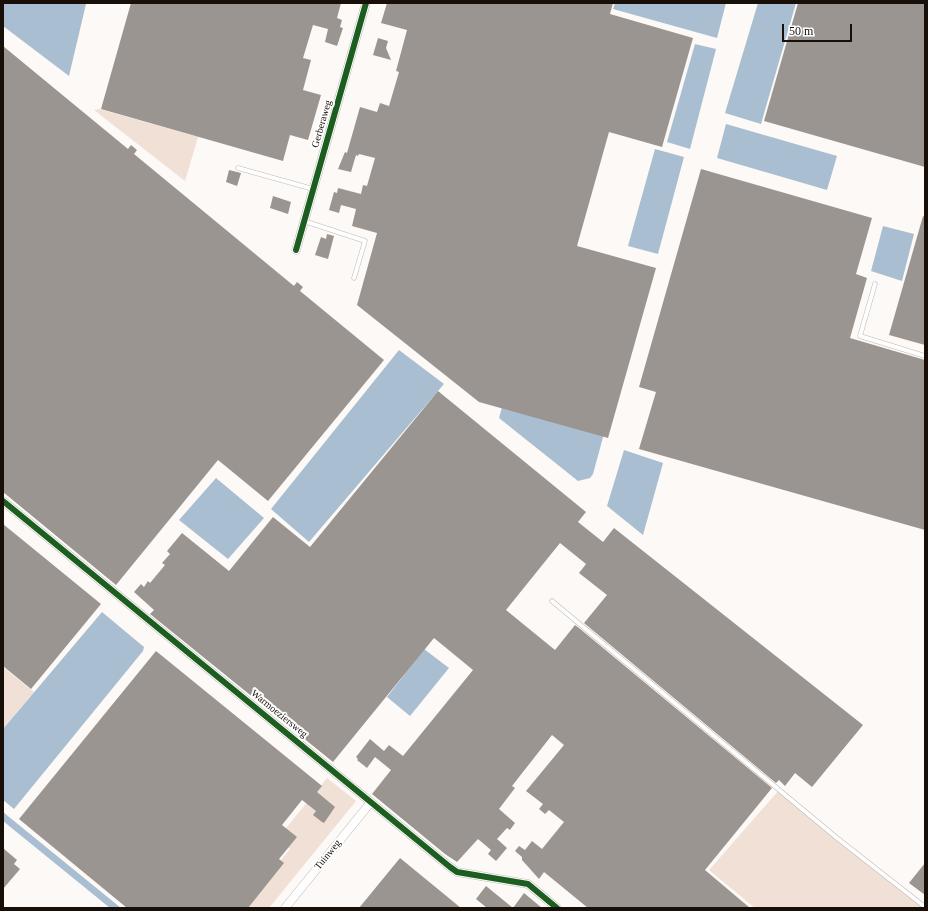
<!DOCTYPE html>
<html>
<head>
<meta charset="utf-8">
<style>
  body { margin:0 }
  #map { position:relative; width:928px; height:911px; overflow:hidden; background:#fcf9f6; font-family:"Times New Roman",serif }
  canvas { display:block }
  .frame { position:absolute; inset:0; border:4px solid #180f09; pointer-events:none }
  .scale { position:absolute; left:782px; top:24px; width:70px; height:18px; box-sizing:border-box; border:2px solid #180f09; border-top:0; padding-left:5px; font-size:12px; line-height:14px; white-space:nowrap; color:#180f09; -webkit-text-stroke:3px #fff; paint-order:stroke }
</style>
</head>
<body>
<div id="map">
<canvas width="928" height="911"></canvas>
<div class="frame"></div>
<div class="scale">50 m</div>
</div>
<script>
const c = document.querySelector('canvas').getContext('2d');
c.lineJoin = 'round';
function paint(path, color) {
  c.fillStyle = color;
  c.fill(path, 'evenodd');
}
function poly(rows) {
  const path = new Path2D();
  for (const r of rows) {
    path.moveTo(r[0], r[1]);
    for (let i = 2; i < r.length; i += 2) path.lineTo(r[i], r[i + 1]);
  }
  return path;
}
function trace(path, color, width, dash) {
  c.strokeStyle = color;
  c.lineWidth = width;
  c.lineCap = dash ? 'butt' : 'round';
  c.setLineDash(dash || []);
  c.stroke(path);
}
function label(font, color, halo, rows, align = 'center') {
  c.font = font + ' "Times New Roman",serif';
  c.lineWidth = 4;
  c.setLineDash([]);
  c.textBaseline = 'middle';
  c.strokeStyle = halo;
  c.fillStyle = color;
  for (const [text, x, y, turn = 0] of rows) {
    c.save();
    c.translate(x, y);
    c.rotate((+turn || 0) * Math.PI / 180);
    c.textAlign = isNaN(turn) ? turn : align;
    if (halo) c.strokeText(text, 0, 0);
    c.fillText(text, 0, 0);
    c.restore();
  }
}
paint(poly([
  [99,109,198,137,185,181,94,110],
  [3,667,34,692,3,729],
  [327,778,356,801,269,908,242,908,290,849,278,838],
  [780,789,925,908,755,908,709,870]
]), '#f0e0d5');
paint(poly([
  [3,3,86,4,69,76,3,26],
  [615,3,726,3,717,38,613,9],
  [758,3,796,3,761,124,725,113],
  [695,44,716,49,690,149,667,142],
  [726,124,837,156,827,190,717,158],
  [655,149,684,157,658,254,628,246],
  [883,226,914,234,902,281,871,271],
  [399,350,444,384,309,542,271,509],
  [511,375,612,404,593,474,590,478,578,481,499,418],
  [624,450,663,463,643,535,607,506],
  [216,478,264,518,228,559,179,520],
  [102,612,144,647,143,651,14,809,3,800,3,729],
  [424,649,449,668,410,716,387,697],
  [3,812,121,908,110,908,3,821]
]), '#aabed2');
paint(poly([
  [131,3,341,3,337,18,342,20,340,27,343,28,337,46,325,42,328,29,313,25,303,58,311,60,303,90,321,95,308,140,290,135,283,161,101,109],
  [387,3,613,3,610,14,693,38,662,147,609,132,577,246,656,268,608,438,479,402,357,305,377,233,352,226,356,209,341,205,339,213,329,210,334,192,337,193,338,188,361,194,363,185,367,186,375,158,359,154,358,156,356,155,351,172,338,169,345,152,347,153,360,107,377,112,380,103,389,106,399,72,396,71,407,30,381,23],
  [798,3,925,3,925,167,764,121],
  [378,38,388,41,386,48,391,60,373,55],
  [3,46,128,149,131,145,137,150,134,154,294,286,297,282,303,287,300,291,384,360,268,501,218,460,116,585,3,492],
  [701,169,872,218,856,274,867,278,850,338,925,360,925,530,639,449,656,392,639,387],
  [229,170,241,173,237,186,226,182],
  [273,196,291,202,288,214,270,208],
  [923,216,925,217,925,345,889,335],
  [327,234,334,236,328,259,315,255,321,237,326,239],
  [438,391,586,512,578,522,603,542,614,528,863,725,812,787,795,773,785,786,779,780,776,783,584,623,607,595,579,573,586,564,560,543,506,610,555,650,575,625,579,628,772,788,705,870,750,908,588,908,544,872,539,879,522,860,522,857,515,851,519,846,525,850,532,841,542,849,564,822,549,810,545,814,539,809,543,804,526,791,564,745,552,735,512,786,515,788,499,809,515,823,510,830,507,828,497,839,507,848,496,861,488,854,491,850,478,839,457,862,445,854,372,794,391,770,375,757,367,768,357,760,358,759,356,757,370,739,384,751,389,745,403,756,473,670,434,638,333,762,150,614,154,610,134,592,141,584,144,587,148,581,150,583,165,565,162,563,170,554,167,551,182,533,229,571,273,517,310,547],
  [3,524,101,604,31,689,3,666],
  [156,651,322,786,317,792,335,807,324,823,322,822,313,815,316,811,302,800,282,825,297,837,279,859,284,863,248,908,127,908,19,819],
  [3,848,17,860,14,864,20,869,3,889],
  [400,858,461,908,359,908],
  [925,863,925,895,909,883],
  [486,886,513,908,524,893,542,908,487,908,476,899]
]), '#9b9591');
const lane = poly([
  [238,168,313,189],
  [304,221,365,241,354,278],
  [875,284,860,336,925,356],
  [552,601,837,838,925,907]
]);
const street = poly([
  [296,250,366,3],
  [3,501,450,867,457,872,528,884,557,908],
  [285,908,371,802]
]);
trace(lane, '#c0bab6', 5);
trace(street, '#c0bab6', 9);
trace(lane, '#fffefe', 4);
trace(street, '#fffefe', 8);
trace(poly([
  [296,250,366,3],
  [3,501,450,867,457,872,528,884,557,908]
]), '#1b5e20', 6);
label('10px', '#180f09', '#fff', [
  ["Gerberaweg",322,124,-74],
  ["Warmoeziersweg",279,714,39],
  ["Tuinweg",328,855,-51]
]);
</script>
</body>
</html>
